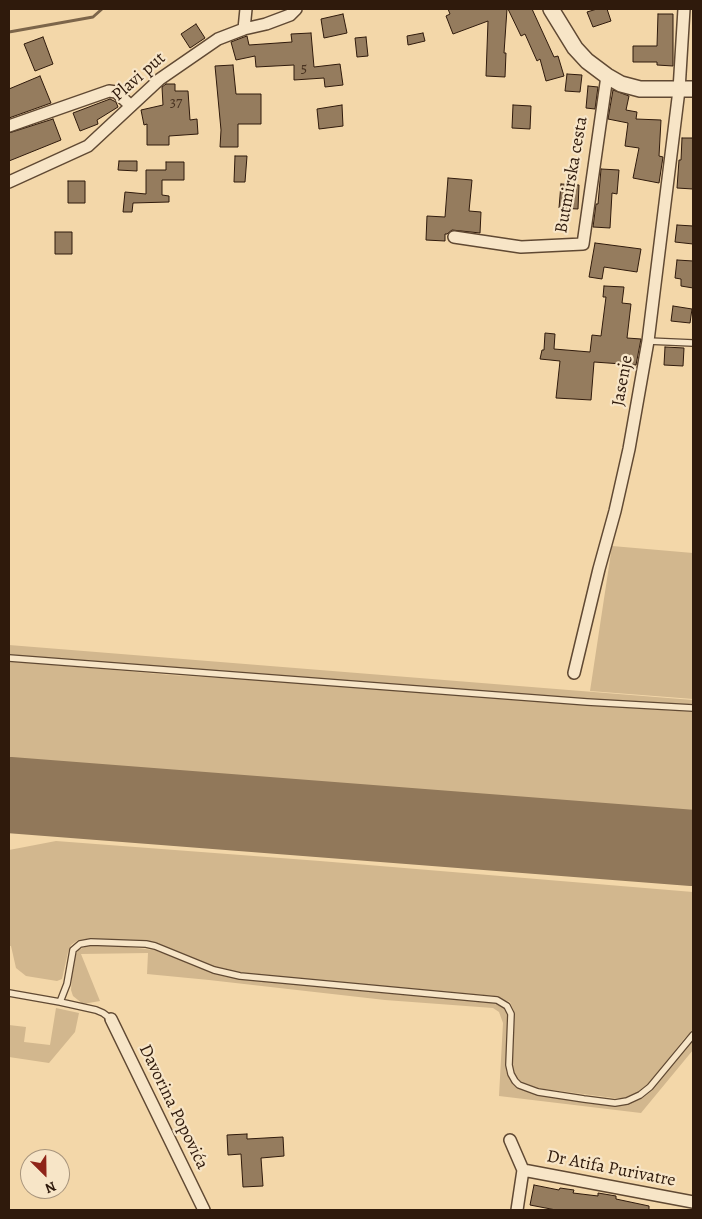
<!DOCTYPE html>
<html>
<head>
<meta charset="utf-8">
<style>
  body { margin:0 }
  #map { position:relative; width:702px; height:1219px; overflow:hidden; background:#f3d7a9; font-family:Alegreya,serif }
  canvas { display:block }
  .frame { position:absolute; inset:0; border:10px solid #2f1a0c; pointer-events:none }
  .north { position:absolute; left:20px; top:1149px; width:50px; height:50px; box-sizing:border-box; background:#f7e5c7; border:1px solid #a7947c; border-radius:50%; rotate:157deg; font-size:14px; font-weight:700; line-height:20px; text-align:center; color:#2f1a0c }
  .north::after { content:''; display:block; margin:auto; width:18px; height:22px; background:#8f2418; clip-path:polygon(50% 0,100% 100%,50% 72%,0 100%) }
</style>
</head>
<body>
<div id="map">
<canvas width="702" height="1219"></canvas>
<div class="frame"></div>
<div class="north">N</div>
</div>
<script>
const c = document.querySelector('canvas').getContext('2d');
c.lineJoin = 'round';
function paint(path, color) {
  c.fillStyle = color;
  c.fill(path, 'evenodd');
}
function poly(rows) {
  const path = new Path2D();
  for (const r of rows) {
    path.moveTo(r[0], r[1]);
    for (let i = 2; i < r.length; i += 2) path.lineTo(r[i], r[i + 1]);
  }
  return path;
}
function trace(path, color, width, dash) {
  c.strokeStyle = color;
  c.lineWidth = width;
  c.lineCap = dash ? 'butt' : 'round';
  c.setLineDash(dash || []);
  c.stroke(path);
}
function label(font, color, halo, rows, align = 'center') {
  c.font = font + ' Alegreya,serif';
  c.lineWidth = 4.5;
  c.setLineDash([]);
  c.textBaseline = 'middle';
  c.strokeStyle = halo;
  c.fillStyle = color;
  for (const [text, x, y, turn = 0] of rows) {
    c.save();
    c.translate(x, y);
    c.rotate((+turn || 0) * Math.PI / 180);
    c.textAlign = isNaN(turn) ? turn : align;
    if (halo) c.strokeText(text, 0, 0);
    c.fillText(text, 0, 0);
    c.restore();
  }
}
paint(poly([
  [612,546,693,553,693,699,590,691],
  [9,645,693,700,693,706,580,699,9,655],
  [9,661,171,675,335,685,549,702,693,712,693,811,288,785,9,761],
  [56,841,320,861,693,892,693,1030,684,1039,646,1088,639,1093,627,1098,613,1098,537,1088,521,1082,514,1074,511,1061,514,1011,510,1002,494,996,236,973,215,968,158,944,142,940,91,939,78,940,71,945,68,952,62,979,57,981,26,976,16,968,11,946,9,946,9,850],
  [90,945,118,946,154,950,223,976,501,1004,505,1008,507,1015,506,1071,510,1080,518,1087,537,1094,613,1105,629,1104,642,1098,647,1093,693,1037,693,1050,641,1113,499,1096,503,1023,499,1012,493,1008,385,1000,209,980,147,974,148,953,81,954,100,1001,83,1004,73,996,71,990,73,961,78,950],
  [56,1008,79,1013,75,1032,49,1063,9,1057,9,1020,9,1025,26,1027,24,1042,50,1045]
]), '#d2b78e');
trace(poly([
  [9,32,93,17,102,9]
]), '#7c654a', 3);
trace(poly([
  [9,815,77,800]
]), '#91785a', 31);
trace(poly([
  [9,795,693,848]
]), '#91785a', 76);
const building = poly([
  [448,9,507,9,504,53,506,53,505,77,486,76,488,21,453,34,446,16,450,14,448,9],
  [508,9,532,9,554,57,558,56,564,76,546,81,540,59,537,61,525,34,521,36,508,9],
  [597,9,607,9,611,21,593,27,587,12,597,9],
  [343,14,347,33,324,38,321,19,343,14],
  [658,14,673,14,673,66,657,65,657,62,633,62,633,46,657,46,658,14],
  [196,24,205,38,190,48,181,34,196,24],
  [311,33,314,67,340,64,343,85,325,87,324,78,294,80,294,65,256,67,255,56,236,60,231,42,244,37,247,36,249,45,292,42,291,34,311,33],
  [423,33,425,41,408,45,407,36,423,33],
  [43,37,53,64,35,71,24,44,43,37],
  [366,37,368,56,357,57,355,38,366,37],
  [233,65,236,94,261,94,261,124,238,124,238,147,220,147,221,130,215,66,233,65],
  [567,74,582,75,580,92,565,91,567,74],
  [40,76,51,103,9,118,9,89,40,76],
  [166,84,175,84,175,91,188,91,190,120,197,119,198,134,169,136,169,145,147,145,147,124,144,125,141,110,163,105,162,87,166,84],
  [588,86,598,87,595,109,586,108,588,86],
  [613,90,629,96,626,110,637,112,636,119,661,120,659,156,663,157,659,183,633,178,639,148,625,146,628,123,608,119,613,90],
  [110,99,116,102,118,107,97,120,98,124,80,131,73,113,110,99],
  [342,105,343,126,319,129,317,109,342,105],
  [513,105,531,106,530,129,512,128,513,105],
  [53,119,61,140,9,161,9,133,53,119],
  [682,138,693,138,693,189,677,188,679,160,681,160,682,138],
  [235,156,247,156,245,182,234,182,235,156],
  [119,161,137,161,137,171,118,170,119,161],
  [166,162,184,162,184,180,162,180,162,195,169,196,169,202,133,203,132,212,123,212,125,192,146,194,146,170,166,170,166,162],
  [601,169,619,170,617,194,612,193,610,228,593,227,596,204,598,204,601,169],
  [448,178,472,180,469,211,481,212,480,233,452,230,447,234,445,234,445,241,426,240,427,216,445,217,448,178],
  [68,181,85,181,85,203,68,203,68,181],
  [561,184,579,185,578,209,559,208,561,184],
  [677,225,693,226,693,244,675,242,677,225],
  [55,232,72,232,72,254,55,254,55,232],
  [595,243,641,249,637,272,604,267,602,279,589,277,595,243],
  [677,260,693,261,693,288,681,286,681,279,675,278,677,260],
  [604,286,624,287,622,303,631,304,627,338,641,339,636,365,594,362,591,400,556,398,560,361,540,359,542,350,544,350,545,333,555,334,554,349,590,352,592,335,601,336,606,297,603,297,604,286],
  [673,306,692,309,690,323,671,321,673,306],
  [665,347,684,348,683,366,664,365,665,347],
  [247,1134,247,1139,283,1137,284,1156,261,1158,263,1186,243,1187,241,1154,228,1155,227,1135,247,1134],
  [534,1185,559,1190,560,1188,574,1190,573,1193,598,1196,598,1193,616,1196,616,1199,649,1206,649,1210,556,1210,530,1205,534,1185]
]);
paint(building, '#957c5e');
trace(building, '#2f1a0c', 1);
const service = poly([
  [648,341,693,343],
  [9,658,587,702,693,708],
  [9,993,60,1002],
  [111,1019,103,1013,96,1010,60,1002,67,984,73,950,80,944,91,942,146,944,155,946,214,970,240,976,497,1000,507,1006,511,1014,509,1065,511,1074,515,1081,519,1085,538,1092,584,1099,615,1103,627,1101,640,1095,650,1087,693,1035]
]);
const minor = poly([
  [244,29,246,9],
  [9,126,109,91,116,92,131,106],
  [9,182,88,146,160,79,218,39,244,29,266,24,290,15,296,9],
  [454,237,521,247,583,244,607,76],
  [574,673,599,569,615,511,629,449,648,341,679,90,684,9],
  [111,1019,204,1210],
  [510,1140,523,1170,517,1210],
  [523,1170,693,1202]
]);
const tertiary = poly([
  [551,9,575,48,587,61,607,76,621,84,640,89,693,89]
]);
trace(service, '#604933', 8);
trace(minor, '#604933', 14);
trace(tertiary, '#604933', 18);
trace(service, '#f7e5c7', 5.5);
trace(minor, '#f7e5c7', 11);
trace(tertiary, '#f7e5c7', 15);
label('15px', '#483220', null, [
  ["5",304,69],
  ["37",176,103]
]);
label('18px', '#2f1a0c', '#f7e5c7', [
  ["Plavi put",139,77,-41],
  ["Butmirska cesta",572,175,-80],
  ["Jasenje",623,381,-80],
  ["Davorina Popovića",173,1107,64],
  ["Dr Atifa Purivatre",611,1169,11]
]);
</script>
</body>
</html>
